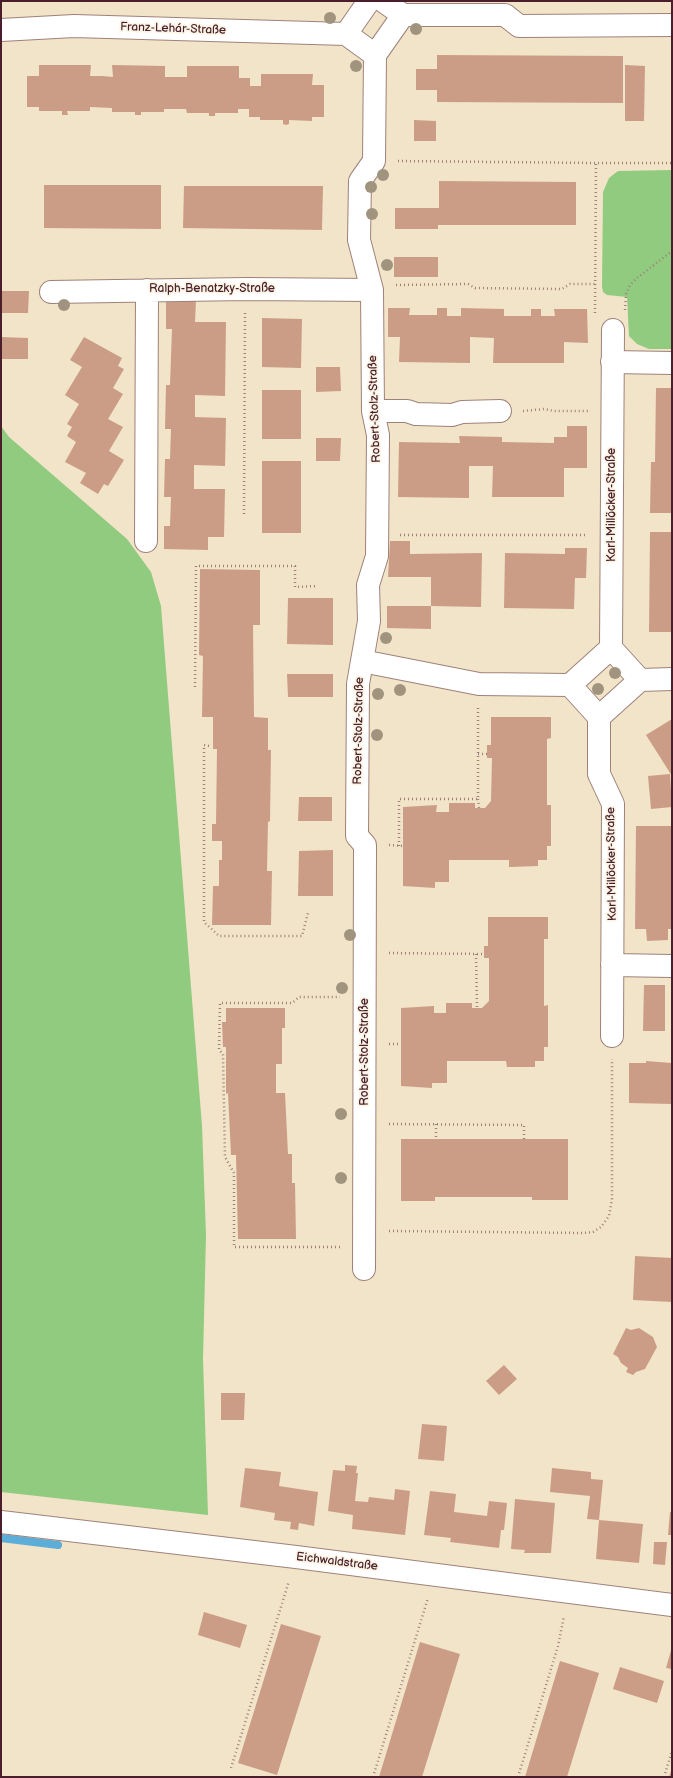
<!DOCTYPE html>
<html>
<head>
<meta charset="utf-8">
<style>
  body { margin:0 }
  #map { position:relative; width:673px; height:1778px; overflow:hidden; background:#f2e4c8; font-family:"Balsamiq Sans",sans-serif }
  canvas { display:block }
  .frame { position:absolute; inset:0; border:2px solid #4a1f2b; pointer-events:none }
</style>
</head>
<body>
<div id="map">
<canvas width="673" height="1778"></canvas>
<div class="frame"></div>
</div>
<script>
const c = document.querySelector('canvas').getContext('2d');
c.lineJoin = 'round';
function paint(path, color) {
  c.fillStyle = color;
  c.fill(path, 'evenodd');
}
function poly(rows) {
  const path = new Path2D();
  for (const r of rows) {
    path.moveTo(r[0], r[1]);
    for (let i = 2; i < r.length; i += 2) path.lineTo(r[i], r[i + 1]);
  }
  return path;
}
function trace(path, color, width, dash) {
  c.strokeStyle = color;
  c.lineWidth = width;
  c.lineCap = dash ? 'butt' : 'round';
  c.setLineDash(dash || []);
  c.stroke(path);
}
function label(font, color, halo, rows, align = 'center') {
  c.font = font + ' "Balsamiq Sans",sans-serif';
  c.lineWidth = 3.5;
  c.setLineDash([]);
  c.textBaseline = 'middle';
  c.strokeStyle = halo;
  c.fillStyle = color;
  for (const [text, x, y, turn = 0] of rows) {
    c.save();
    c.translate(x, y);
    c.rotate((+turn || 0) * Math.PI / 180);
    c.textAlign = isNaN(turn) ? turn : align;
    if (halo) c.strokeText(text, 0, 0);
    c.fillText(text, 0, 0);
    c.restore();
  }
}
paint(poly([
  [672,170,672,349,649,349,637,344,629,336,627,297,607,295,603,292,602,286,603,192,609,178,618,171],
  [1,426,9,437,127,539,151,572,161,606,202,1126,206,1235,203,1359,208,1515,1,1492]
]), '#90cb80');
trace(poly([
  [1,1538,58,1545]
]), '#5cadd7', 8);
paint(poly([
  [437,55,623,56,623,103,437,102,437,90,416,90,416,69,437,69],
  [39,65,91,65,90,76,102,76,113,77,112,65,165,66,165,77,187,77,187,66,239,66,239,78,250,78,250,86,261,86,261,74,313,74,312,85,324,85,324,117,312,117,312,121,289,120,289,124,286,125,283,124,283,120,260,120,260,117,249,117,249,109,238,109,238,113,215,113,215,116,209,116,209,113,187,113,186,109,164,109,164,112,141,112,141,115,135,115,135,112,112,112,112,108,90,107,90,111,67,111,68,115,62,115,62,111,39,111,39,107,27,107,27,76,39,76],
  [625,65,645,66,644,121,625,121],
  [414,120,436,121,436,141,414,141],
  [439,181,576,182,576,225,438,225,438,229,395,229,395,208,439,208],
  [44,185,161,185,161,229,44,228],
  [184,186,323,186,322,230,183,228],
  [394,257,438,257,438,277,394,277],
  [1,291,29,291,28,313,1,313],
  [166,299,196,300,195,322,226,322,225,396,195,395,195,417,226,418,225,466,194,465,194,489,225,489,224,537,208,537,208,550,164,549,164,526,170,526,171,497,164,497,165,459,170,459,171,429,165,429,166,385,170,385,172,329,166,329],
  [388,308,410,308,409,315,437,315,437,308,447,308,447,316,461,316,461,308,504,309,504,316,531,316,531,309,541,309,541,316,555,316,554,309,587,309,588,343,564,342,564,363,493,363,494,338,470,337,470,363,399,362,400,337,388,337],
  [262,318,302,319,301,368,262,367],
  [1,337,28,338,28,359,1,359],
  [84,337,122,358,118,366,124,369,113,388,123,394,108,419,123,427,109,451,124,460,108,486,104,484,98,494,80,483,86,473,65,462,76,442,67,436,72,427,67,424,79,404,65,395,82,367,70,360],
  [316,367,340,367,341,391,316,392],
  [656,388,672,388,672,513,650,513,651,462,655,462],
  [262,390,301,390,301,439,262,439],
  [567,426,587,426,587,468,564,468,564,497,492,497,493,466,469,466,469,498,398,497,399,442,460,443,459,436,502,437,502,442,554,443,554,437,567,437],
  [316,438,341,438,340,461,316,461],
  [262,461,301,461,301,533,262,533],
  [650,532,672,532,672,632,649,632],
  [390,541,410,541,410,554,482,553,481,607,431,606,431,629,387,628,387,606,431,606,431,577,388,577],
  [565,548,587,548,586,578,575,578,574,609,504,608,505,553,565,554],
  [200,569,260,570,260,625,253,625,254,717,268,718,268,750,271,750,270,821,268,822,267,871,272,871,271,925,212,925,213,886,219,886,219,860,222,860,222,841,212,841,212,824,216,824,217,749,213,749,213,717,202,717,203,656,199,655],
  [288,598,333,598,333,645,287,644],
  [287,674,333,674,333,697,288,697],
  [491,717,551,717,551,738,547,739,547,805,551,805,551,846,547,846,547,860,538,860,538,866,509,867,509,860,449,860,449,882,435,882,435,888,403,886,403,807,437,805,436,812,449,812,449,803,475,803,475,808,485,808,491,801,492,758,487,758,487,745,491,745],
  [672,719,672,776,646,735],
  [670,774,672,807,651,809,648,776],
  [299,797,332,797,332,821,298,821],
  [636,826,672,826,672,929,668,929,668,940,647,941,646,929,635,929],
  [333,850,333,896,298,896,299,851],
  [488,917,548,917,548,939,544,939,544,1006,548,1005,548,1047,544,1047,544,1061,535,1061,535,1067,507,1067,506,1061,447,1061,447,1083,432,1083,432,1088,401,1086,401,1008,434,1006,434,1013,446,1013,446,1003,472,1003,472,1008,482,1008,489,1001,489,958,484,958,484,946,488,946],
  [644,985,665,985,665,1031,643,1031],
  [226,1008,285,1008,285,1028,282,1028,282,1064,276,1064,276,1093,285,1093,288,1154,292,1154,292,1183,295,1183,296,1239,238,1239,236,1155,231,1155,228,1093,226,1094,226,1047,223,1047,222,1022,226,1022],
  [646,1061,672,1063,672,1104,629,1103,629,1063,646,1063],
  [401,1139,568,1139,568,1200,532,1200,532,1197,435,1197,435,1201,401,1201],
  [635,1256,672,1258,672,1302,633,1300],
  [626,1328,631,1330,639,1328,653,1337,657,1347,645,1369,636,1372,633,1375,626,1372,628,1368,621,1363,618,1357,613,1354],
  [504,1365,517,1379,499,1395,486,1381],
  [221,1393,245,1393,244,1420,221,1420],
  [422,1424,447,1426,444,1461,418,1459],
  [345,1465,357,1466,356,1473,358,1473,355,1501,368,1502,369,1497,394,1500,395,1489,410,1491,405,1535,352,1529,353,1515,328,1511,333,1470,345,1471],
  [245,1468,281,1472,279,1486,318,1492,314,1526,299,1523,298,1530,290,1529,291,1522,274,1520,275,1513,240,1507],
  [552,1468,591,1472,591,1479,603,1480,599,1520,587,1519,590,1496,550,1492],
  [430,1491,456,1494,454,1512,487,1516,489,1501,507,1503,504,1530,501,1530,499,1548,450,1542,451,1538,424,1535],
  [515,1499,555,1503,551,1553,524,1553,525,1550,511,1549],
  [670,1512,672,1512,672,1535,668,1535],
  [599,1520,643,1524,639,1563,596,1559],
  [654,1542,667,1542,665,1565,653,1564],
  [204,1612,247,1625,240,1648,198,1635],
  [281,1624,321,1636,277,1775,238,1763],
  [420,1642,460,1654,422,1777,379,1777],
  [672,1647,672,1669,666,1668],
  [560,1661,599,1673,567,1777,525,1777],
  [620,1667,664,1681,657,1703,613,1689],
  [672,1768,672,1777,669,1777]
]), '#cb9d86');
const minor = poly([
  [369,1,346,34,375,55],
  [403,15,505,15,519,26,672,25],
  [1,30,74,26,346,34],
  [51,292,246,289,372,290],
  [612,362,672,363],
  [373,411,407,411,416,414,452,415,462,412,500,411],
  [146,541,147,290],
  [611,648,613,330],
  [362,661,479,684,570,685,599,717,640,680],
  [570,685,611,648,640,680,672,679],
  [599,717,599,774,613,804,612,1036],
  [612,965,672,966],
  [364,1269,365,845,357,836,358,684,369,621,368,585,377,556,378,435,373,411,372,290,359,240,360,181,374,161,375,55,403,15,383,1],
  [1,1522,296,1557,672,1605]
]);
trace(minor, '#9e827a', 24);
trace(poly([
  [398,161,596,163],
  [396,285,468,284,475,288,562,289,570,284,595,284],
  [625,310,626,294,630,285,637,278,672,251],
  [595,313,596,163,672,163],
  [523,411,544,409,554,411,588,411],
  [244,514,245,313],
  [400,535,587,535],
  [195,687,196,566,295,566,295,587,318,586],
  [209,746,204,745,204,922,219,936,302,936,308,913],
  [478,754,487,754],
  [478,799,479,808],
  [389,845,403,846],
  [399,846,399,799,478,799,478,708],
  [389,953,484,954],
  [476,954,477,1008],
  [389,1044,400,1044],
  [389,1124,524,1125,524,1139],
  [436,1124,436,1139],
  [389,1231,583,1233,593,1232,601,1227,609,1216,612,1199,612,1059],
  [340,1247,234,1247,234,1173,225,1157,223,1054,219,1050,220,1003,292,1003,299,997,340,997],
  [231,1768,289,1581],
  [373,1777,428,1598],
  [518,1777,558,1646,564,1616],
  [664,1777,672,1751]
]), '#9e827a', 2.5, [1, 3]);
trace(minor, '#fff', 22);
c.fillStyle = '#a1947f';
for (const [x, y] of [
  [330,18],
  [416,29],
  [356,66],
  [383,175],
  [371,187],
  [372,214],
  [387,265],
  [64,305],
  [386,638],
  [615,673],
  [598,689],
  [400,690],
  [378,694],
  [377,735],
  [350,935],
  [342,988],
  [341,1114],
  [341,1178]
]) {
  c.beginPath();
  c.arc(x, y, 6, 0, 2 * Math.PI);
  c.fill();
}
label('12px', '#4a1f2b', '#fcf5e5', [
  ["Franz-Lehár-Straße",173,29,2],
  ["Ralph-Benatzky-Straße",212,289],
  ["Robert-Stolz-Straße",375,409,-92],
  ["Karl-Millöcker-Straße",612,505,-90],
  ["Robert-Stolz-Straße",359,731,-89],
  ["Karl-Millöcker-Straße",612,864,-91],
  ["Robert-Stolz-Straße",365,1052,-90],
  ["Eichwaldstraße",337,1562,7]
]);
</script>
</body>
</html>
